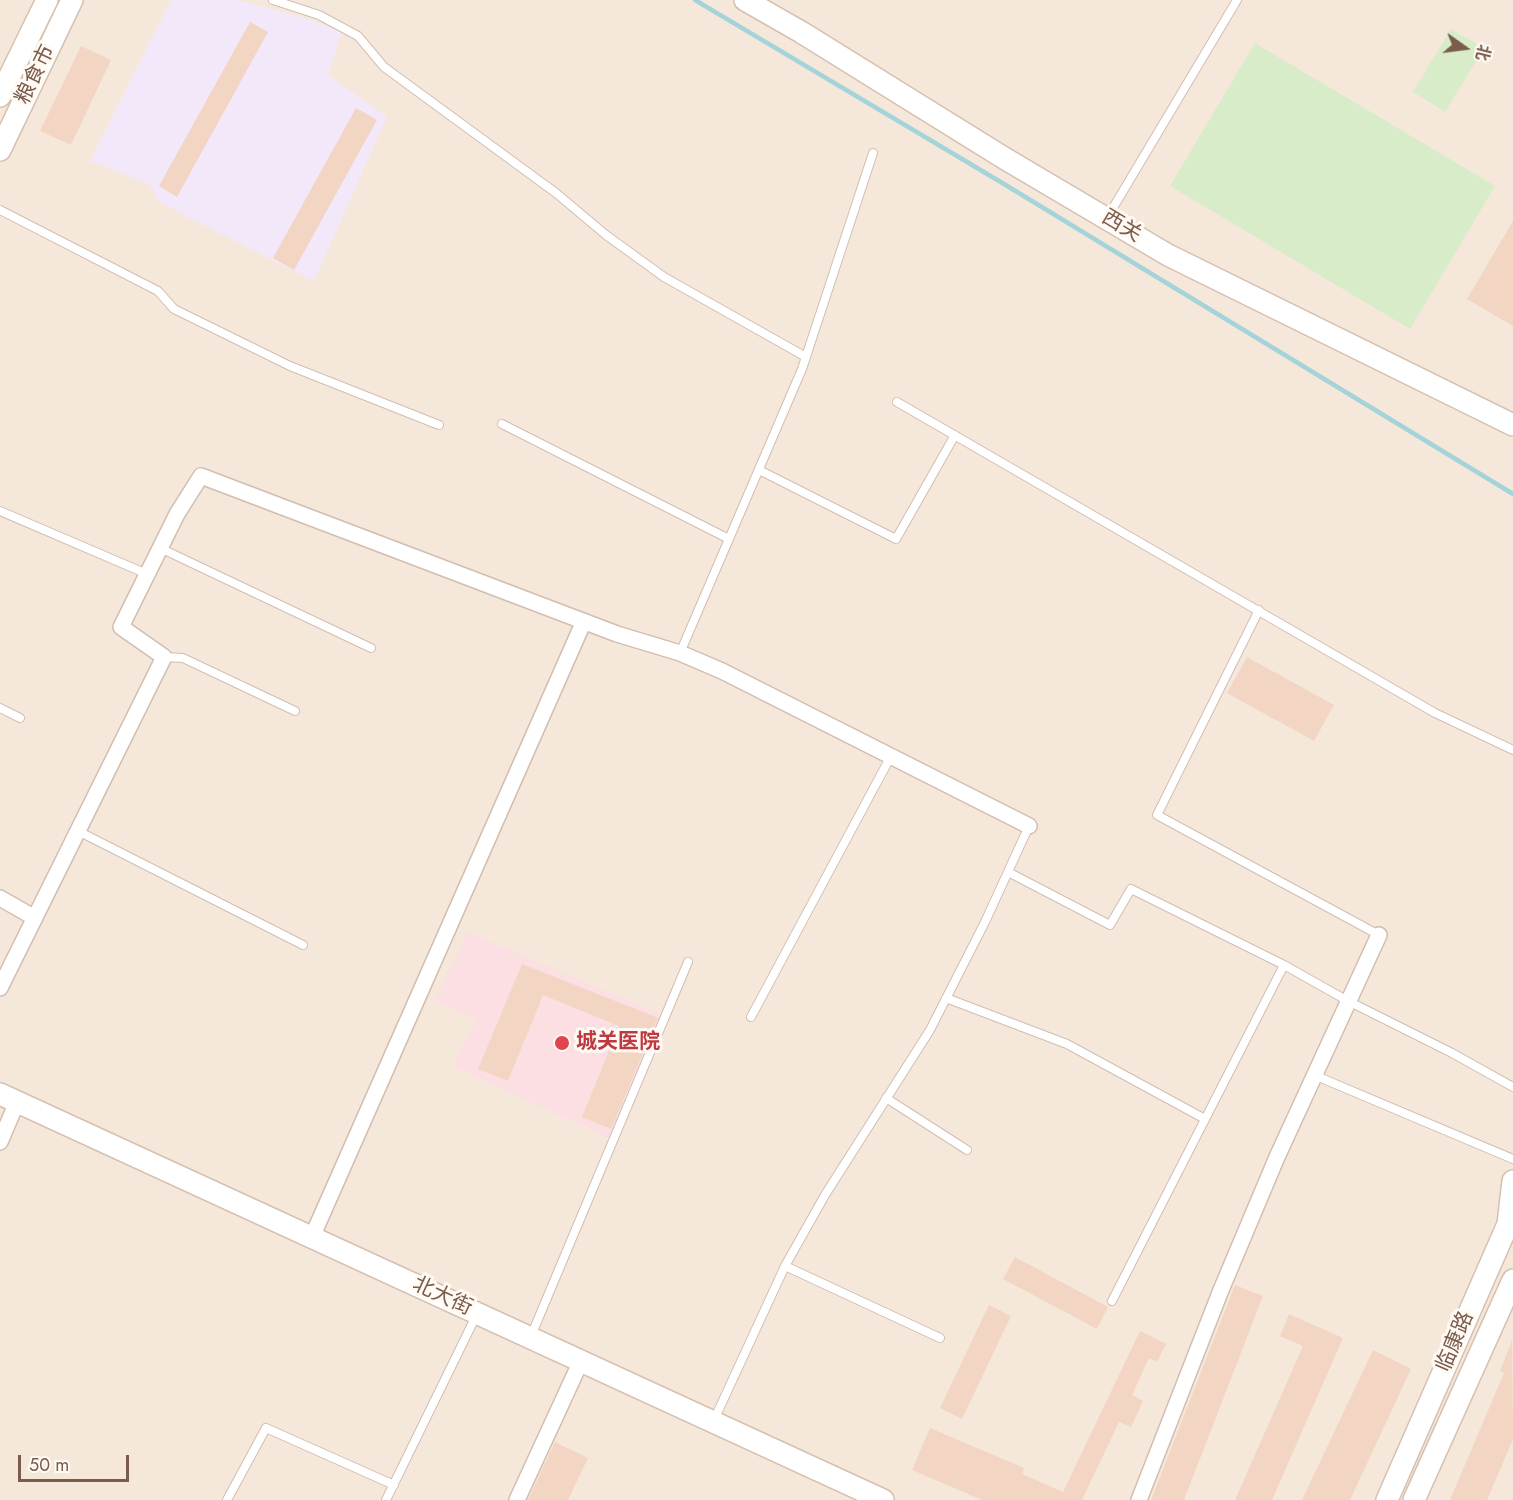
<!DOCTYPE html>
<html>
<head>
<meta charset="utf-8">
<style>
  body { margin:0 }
  #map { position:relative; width:1513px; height:1500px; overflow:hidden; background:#fdf6ec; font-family:Jost,"Noto Sans SC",sans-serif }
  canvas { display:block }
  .north { position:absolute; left:1435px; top:18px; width:60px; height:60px; -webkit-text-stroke:4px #fffaf3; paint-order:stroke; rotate:104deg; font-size:16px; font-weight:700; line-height:24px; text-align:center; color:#7a5c4d }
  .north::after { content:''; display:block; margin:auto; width:21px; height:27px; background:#7a5c4d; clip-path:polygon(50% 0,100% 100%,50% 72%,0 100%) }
  .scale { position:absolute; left:18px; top:1455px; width:111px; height:27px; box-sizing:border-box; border:3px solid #7a5c4d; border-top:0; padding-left:8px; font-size:18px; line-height:21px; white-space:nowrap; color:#7a5c4d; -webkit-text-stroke:4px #fffaf3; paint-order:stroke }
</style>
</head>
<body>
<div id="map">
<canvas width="1513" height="1500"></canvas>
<div class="north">北</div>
<div class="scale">50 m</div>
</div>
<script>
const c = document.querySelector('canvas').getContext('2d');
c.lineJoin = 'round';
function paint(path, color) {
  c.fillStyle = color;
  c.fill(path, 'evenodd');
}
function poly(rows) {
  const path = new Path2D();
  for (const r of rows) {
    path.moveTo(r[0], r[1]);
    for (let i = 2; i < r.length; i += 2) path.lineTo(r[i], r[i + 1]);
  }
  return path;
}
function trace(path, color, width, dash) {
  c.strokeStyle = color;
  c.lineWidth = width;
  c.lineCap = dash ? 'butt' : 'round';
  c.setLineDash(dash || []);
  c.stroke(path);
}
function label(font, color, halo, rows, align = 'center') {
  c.font = font + ' Jost,"Noto Sans SC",sans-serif';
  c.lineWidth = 6;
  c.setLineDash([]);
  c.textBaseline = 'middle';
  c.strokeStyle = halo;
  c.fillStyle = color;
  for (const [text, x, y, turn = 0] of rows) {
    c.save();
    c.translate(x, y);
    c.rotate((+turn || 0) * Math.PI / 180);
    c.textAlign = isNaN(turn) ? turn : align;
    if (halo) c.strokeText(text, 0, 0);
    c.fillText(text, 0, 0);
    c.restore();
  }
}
paint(poly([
  [0,0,1513,0,1513,1500,0,1500]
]), '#f5e8da');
paint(poly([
  [171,0,237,0,288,13,342,31,328,75,387,117,314,281,159,202,149,184,90,161]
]), '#f3e8fa');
paint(poly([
  [468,932,669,1018,617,1142,452,1066,478,1020,435,1002]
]), '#fbdfe3');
paint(poly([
  [1451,29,1484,48,1445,112,1413,92],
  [1255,43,1495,186,1410,329,1170,186]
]), '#d8ecc9');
trace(poly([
  [695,0,1004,184,1513,494]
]), '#a5d3da', 4.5);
paint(poly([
  [250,22,268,32,177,197,159,186],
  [81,46,111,60,71,145,40,131],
  [356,108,377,120,294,270,273,258],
  [1513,221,1513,326,1467,299],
  [1247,657,1334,705,1314,741,1227,693],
  [522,964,658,1018,611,1129,582,1117,619,1026,543,995,508,1081,478,1069],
  [1015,1257,1108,1307,1097,1329,1003,1279],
  [1235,1285,1263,1296,1184,1500,1151,1500],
  [989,1305,1011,1316,962,1419,940,1408],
  [1289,1314,1343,1338,1272,1500,1235,1500,1303,1346,1280,1336],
  [1140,1331,1166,1344,1157,1362,1149,1358,1132,1395,1143,1401,1131,1427,1119,1422,1082,1500,982,1500,912,1470,930,1428,1024,1468,1022,1474,1063,1492],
  [1512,1340,1513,1439,1487,1500,1450,1500,1504,1373,1500,1371],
  [1373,1350,1411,1369,1350,1500,1302,1500],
  [555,1442,588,1458,568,1500,528,1500]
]), '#f3d5c3');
const lane = poly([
  [273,0,319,15,358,36,384,67,556,193,606,235,664,277,806,357],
  [0,210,158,291,174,309,290,366,439,425],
  [1107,218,1237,0],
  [897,402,1435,713,1513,750],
  [502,424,729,539],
  [759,470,896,539,955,435],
  [0,511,147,574],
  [160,548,371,648],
  [1259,610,1157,815,1379,935],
  [680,653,802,369,873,153],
  [164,657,183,658,295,711],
  [0,708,20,718],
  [78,831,303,945],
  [1008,872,1110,925,1131,889,1284,965,1348,1001,1452,1053,1513,1087],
  [946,998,1067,1044,1205,1119],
  [751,1017,891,756],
  [1314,1075,1513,1159],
  [886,1098,967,1150],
  [785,1266,940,1338],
  [1112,1301,1284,965],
  [531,1336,688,962],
  [714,1420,785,1266,825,1195,930,1030,985,922,1029,826],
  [227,1500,266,1428,394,1485],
  [386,1500,477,1314]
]);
const street = poly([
  [0,898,35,918],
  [0,988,164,657,121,627,177,514,201,476,617,634,680,653,722,671,1029,826],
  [0,1142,17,1102],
  [312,1237,584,621],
  [517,1500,581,1361],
  [1139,1500,1221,1290,1277,1157,1379,935]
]);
const secondary = poly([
  [745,0,801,32,1004,158,1168,255,1513,425],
  [0,96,47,0],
  [0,150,72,0],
  [0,1094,883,1500],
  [1387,1500,1508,1224,1513,1181],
  [1414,1500,1513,1280]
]);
trace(lane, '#d1beb0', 10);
trace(street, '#d1beb0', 18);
trace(secondary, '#d6c0b0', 24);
trace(lane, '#fff', 8);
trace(street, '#fff', 15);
trace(secondary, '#fff', 21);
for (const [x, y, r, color] of [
  [562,1043,8,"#e0444e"]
]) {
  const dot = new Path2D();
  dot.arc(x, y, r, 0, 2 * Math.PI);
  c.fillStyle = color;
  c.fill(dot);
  trace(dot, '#fffaf3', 2);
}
label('21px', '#7a5c4d', '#fffaf3', [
  ["粮食市",36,75,-64],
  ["西关",1121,227,31],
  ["北大街",442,1297,25],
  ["临康路",1456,1342,-67]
]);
label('bold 21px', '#be3a42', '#fffaf3', [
  ["城关医院",576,1043]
], 'left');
</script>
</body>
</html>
